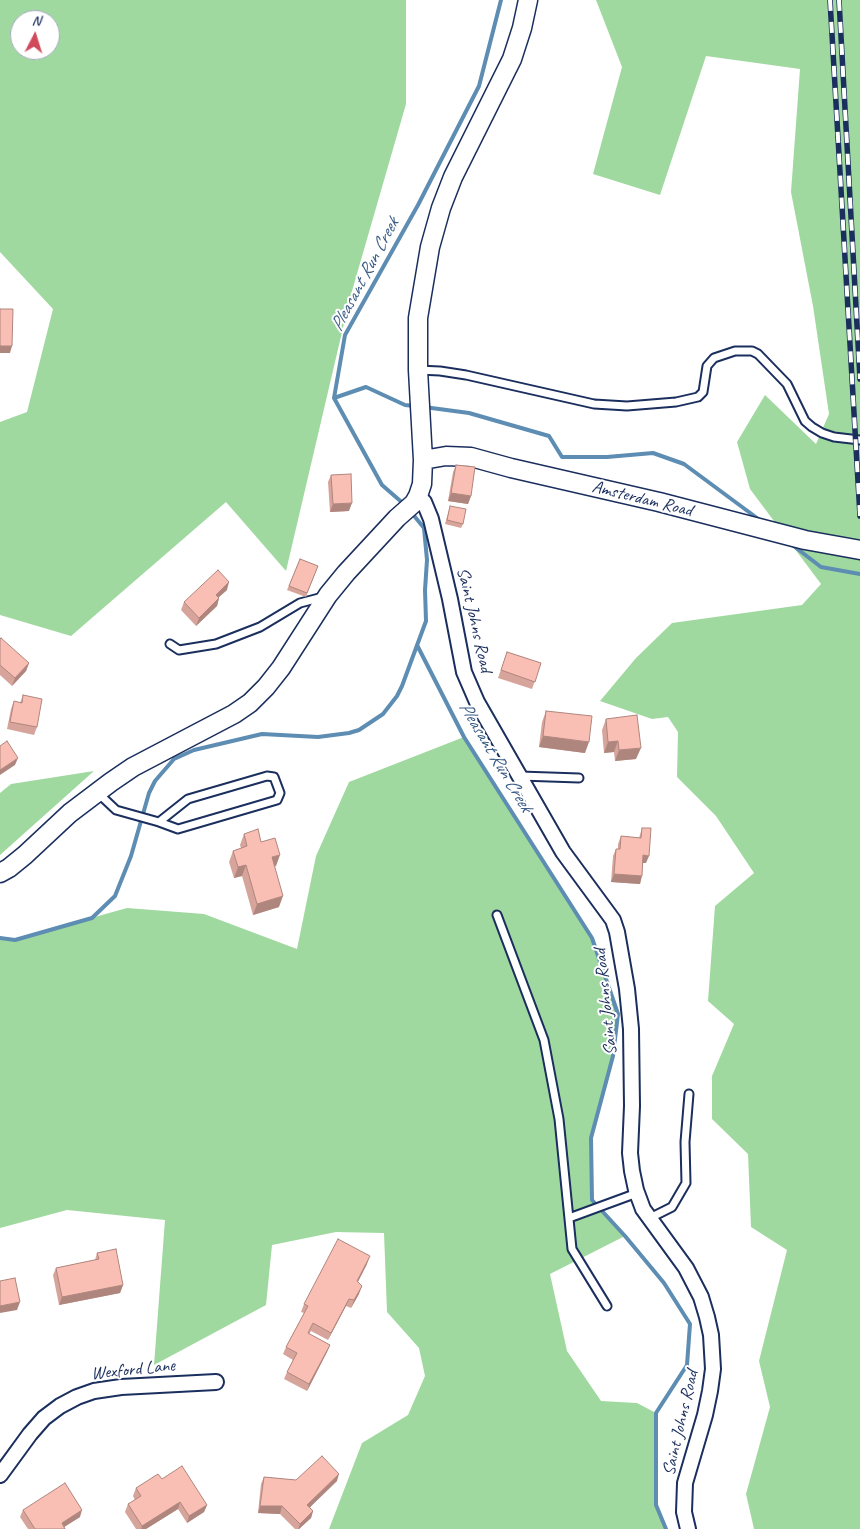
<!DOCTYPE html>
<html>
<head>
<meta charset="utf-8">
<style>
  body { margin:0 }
  #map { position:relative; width:860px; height:1529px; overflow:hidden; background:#fff; font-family:Caveat,sans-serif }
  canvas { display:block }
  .north { position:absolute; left:10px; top:10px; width:50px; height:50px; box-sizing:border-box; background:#fff; border:1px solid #a4acbf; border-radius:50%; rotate:5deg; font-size:14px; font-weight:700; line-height:20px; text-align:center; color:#1b2f5e }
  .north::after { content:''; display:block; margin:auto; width:18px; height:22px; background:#d1495b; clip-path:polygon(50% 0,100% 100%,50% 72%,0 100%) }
</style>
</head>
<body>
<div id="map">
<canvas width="860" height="1529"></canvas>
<div class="north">N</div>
</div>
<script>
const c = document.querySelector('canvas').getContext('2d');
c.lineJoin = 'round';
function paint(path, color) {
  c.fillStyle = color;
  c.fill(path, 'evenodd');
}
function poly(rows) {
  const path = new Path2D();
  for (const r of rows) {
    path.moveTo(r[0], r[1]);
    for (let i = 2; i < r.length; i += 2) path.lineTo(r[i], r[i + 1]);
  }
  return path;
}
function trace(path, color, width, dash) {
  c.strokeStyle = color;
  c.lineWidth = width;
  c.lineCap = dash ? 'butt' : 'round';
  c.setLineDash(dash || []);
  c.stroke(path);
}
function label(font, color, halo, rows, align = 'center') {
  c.font = font + ' Caveat,sans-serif';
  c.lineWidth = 4;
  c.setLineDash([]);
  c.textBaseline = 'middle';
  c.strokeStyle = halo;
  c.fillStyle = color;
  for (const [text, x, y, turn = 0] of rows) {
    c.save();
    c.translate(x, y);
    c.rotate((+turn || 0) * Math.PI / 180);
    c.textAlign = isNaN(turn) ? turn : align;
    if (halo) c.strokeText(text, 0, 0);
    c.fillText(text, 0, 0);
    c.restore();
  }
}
paint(poly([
  [0,0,406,0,406,104,350,298,286,571,226,502,71,636,0,615,0,422,27,412,53,309,0,252],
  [20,20,50,20,50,50,20,50],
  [596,0,860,0,860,1529,754,1529,746,1494,770,1407,759,1361,787,1250,751,1227,748,1154,712,1119,712,1076,734,1024,708,1001,715,906,754,873,716,816,677,777,678,732,668,717,652,719,600,701,636,658,672,623,802,605,821,584,750,489,737,442,765,395,816,444,829,414,813,306,791,192,800,69,706,56,660,195,593,174,622,67],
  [464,737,592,938,618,1014,613,1056,591,1138,592,1200,625,1236,550,1274,567,1351,601,1401,637,1403,656,1413,656,1505,666,1529,329,1529,362,1443,408,1415,425,1376,419,1348,387,1312,384,1233,336,1232,272,1245,266,1305,154,1365,165,1220,67,1210,0,1228,0,938,16,939,127,908,204,914,297,949,316,856,349,782],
  [94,771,0,855,0,793,11,784]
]), '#a0d99f');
trace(poly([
  [334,398,366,387,405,405,414,406],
  [424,407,469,413,549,436,562,457,607,457,653,453,684,464,761,521],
  [405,505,382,485,334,398,345,335,418,205,479,86,501,0],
  [791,544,821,567,860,574],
  [417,645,464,737,592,938,618,1014,613,1056,591,1138,592,1200,625,1236,664,1283,690,1324,687,1365,656,1413,656,1505,666,1529],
  [0,938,15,940,92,918,115,896,131,856,149,793,155,781,174,759,194,750,262,734,318,737,349,733,359,730,383,714,397,696,402,686,426,621,425,590,427,560,424,528,411,512]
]), '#5d8db2', 4);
const service = poly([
  [418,370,440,371,466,375,594,404,627,406,676,402,698,397,703,392,707,366,714,358,735,351,752,351,758,354,787,384,805,421,812,427,822,433,834,437,860,440],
  [170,644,179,650,216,644,260,627,300,603,323,597],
  [267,776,274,777,280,793,277,800,178,829,159,822,188,799,267,776],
  [520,776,579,778],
  [97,792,116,810,159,822],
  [497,915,544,1040,559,1119,572,1249,607,1306],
  [569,1218,637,1193],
  [650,1218,672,1207,686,1183,685,1142,689,1094]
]);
const minor = poly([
  [418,496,424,502,431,519,450,599,464,672,477,702,563,852,613,920,617,932,627,989,631,1029,632,1106,630,1153,632,1171,636,1190,643,1209,686,1268,701,1297,707,1317,711,1335,713,1369,710,1391,705,1415,685,1483,684,1512,688,1529],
  [0,1475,30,1434,44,1418,60,1406,77,1397,94,1391,121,1387,216,1382]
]);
const tertiary = poly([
  [423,460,446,456,471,457,511,468,659,502,805,540,860,550],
  [0,873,9,868,25,855,70,813,111,782,133,767,234,714,250,703,266,687,281,668,328,595,346,573,397,518,414,503,418,496,422,484,423,460,418,370,418,318,430,247,441,208,453,177,512,59,522,28,528,0]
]);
trace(service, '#1b2f5e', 11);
trace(minor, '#1b2f5e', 18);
trace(tertiary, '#1b2f5e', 21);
trace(service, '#fff', 7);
trace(minor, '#fff', 14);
trace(tertiary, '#fff', 18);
const rail = poly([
  [830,0,860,516],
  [839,0,860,379]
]);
trace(rail, '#1b2f5e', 5.5);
trace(rail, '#fff', 4, [11]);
paint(poly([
  [456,465,471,496,468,504,448,501,453,472],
  [331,475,349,511,330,512,328,482],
  [450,506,463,524,461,528,445,524],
  [300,559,318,566,306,597,287,590],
  [227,590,218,598,219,598,217,606,196,626,181,610,184,602],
  [0,639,29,663,26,671,12,686,0,675],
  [507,652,541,663,532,689,498,678],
  [23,695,37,727,34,735,7,729,11,709,14,701,20,703],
  [546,711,585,753,539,747,542,722],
  [606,719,636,759,615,761,614,752,604,753,602,730],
  [642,828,646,863,643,863,640,884,611,882,613,856,616,849,618,849,618,844,621,836,639,838],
  [244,834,261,842,276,866,274,866,279,907,253,915,242,876,234,878,229,862,233,851,241,848,240,845],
  [97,1253,123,1285,120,1293,59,1305,53,1275,56,1268,95,1260],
  [367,1264,358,1282,359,1294,351,1308,346,1306,328,1340,311,1331,309,1334,330,1345,327,1352,307,1391,284,1379,287,1372,293,1360,283,1354,286,1347,304,1313,301,1312,304,1304],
  [264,1477,296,1480,337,1481,310,1507,313,1511,311,1518,299,1529,295,1529,280,1514,258,1513,261,1484],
  [162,1479,207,1505,204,1512,187,1523,178,1509,146,1529,136,1529,125,1512,128,1504,135,1500,133,1496,136,1488],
  [23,1510,80,1517,64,1527,65,1529,28,1529,20,1517]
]), '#d7a49b');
paint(poly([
  [0,346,12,346,10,353,0,353],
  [451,493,471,496,468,504,448,501],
  [352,503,349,511,330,512,333,504],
  [229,582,227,590,213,602,216,595],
  [219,598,217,606,196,626,199,618],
  [29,663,26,671,12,686,15,678],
  [543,736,589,742,585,753,539,747],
  [618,741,614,752,604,753,608,742],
  [641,748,636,759,615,761,619,750],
  [18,758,15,765,0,775,0,770],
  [280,855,276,866,268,868,272,857],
  [643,855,649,856,646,863,641,863],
  [246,865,242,876,234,878,238,867],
  [614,874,642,876,640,884,611,882],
  [283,896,279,907,253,915,257,904],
  [370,1256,367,1264,354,1289,357,1281],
  [123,1285,120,1293,59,1305,62,1297],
  [362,1286,359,1294,351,1308,354,1300],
  [349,1299,346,1306,328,1340,331,1333],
  [20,1302,17,1310,0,1313,0,1306],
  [330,1345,327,1352,307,1391,309,1384],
  [339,1474,337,1481,305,1512,307,1505],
  [180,1502,178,1509,146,1529,141,1529,142,1526],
  [207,1505,204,1512,187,1523,189,1516],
  [260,1506,282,1506,280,1514,258,1513],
  [82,1510,80,1517,61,1529,62,1523],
  [313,1511,311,1518,299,1529,298,1529,300,1524]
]), '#af867e');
const building = poly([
  [0,309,13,309,12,346,0,346,0,309],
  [456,465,475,467,471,496,451,493,456,465],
  [351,474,352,503,333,504,331,475,351,474],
  [450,506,466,509,463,524,447,520,450,506],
  [300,559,318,566,307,593,289,586,300,559],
  [218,570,229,582,216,595,219,598,199,618,184,602,218,570],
  [1,638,29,663,15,678,0,665,0,639,1,638],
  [507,652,541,663,535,682,501,670,507,652],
  [23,695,42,699,37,727,10,722,14,701,22,703,23,695],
  [546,711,592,716,589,742,543,736,546,711],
  [637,715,641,748,619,750,618,741,608,742,606,719,637,715],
  [7,741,18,758,0,770,0,746,7,741],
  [642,828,651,828,649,856,643,855,642,876,614,874,616,849,620,849,621,836,641,838,642,828],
  [258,829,261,842,275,838,280,855,272,857,283,896,257,904,246,865,238,867,233,851,247,846,244,834,258,829],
  [338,1239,370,1256,357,1281,362,1286,354,1300,349,1299,331,1333,313,1323,308,1333,330,1345,309,1384,287,1372,297,1353,286,1347,308,1306,304,1304,338,1239],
  [116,1249,123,1285,62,1297,56,1268,99,1259,97,1253,116,1249],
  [15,1278,20,1302,0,1306,0,1281,15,1278],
  [322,1456,339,1474,307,1505,313,1511,300,1524,282,1506,260,1506,264,1477,296,1480,322,1456],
  [182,1466,207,1505,189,1516,180,1502,142,1526,128,1504,141,1496,136,1488,158,1474,162,1479,182,1466],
  [65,1483,82,1510,62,1523,65,1529,35,1529,23,1510,65,1483]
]);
paint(building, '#fabfb4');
trace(building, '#af867e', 1);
label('18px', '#1b2f5e', '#fff', [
  ["Amsterdam Road",642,499,14],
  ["Saint Johns Road",474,620,77],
  ["Saint Johns Road",606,1002,-96],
  ["Wexford Lane",133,1370,-6],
  ["Saint Johns Road",681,1423,-77]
]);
label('italic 19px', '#3c5e88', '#fff', [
  ["Pleasant Run Creek",365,275,-62],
  ["Pleasant Run Creek",495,757,59]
]);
</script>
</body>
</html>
